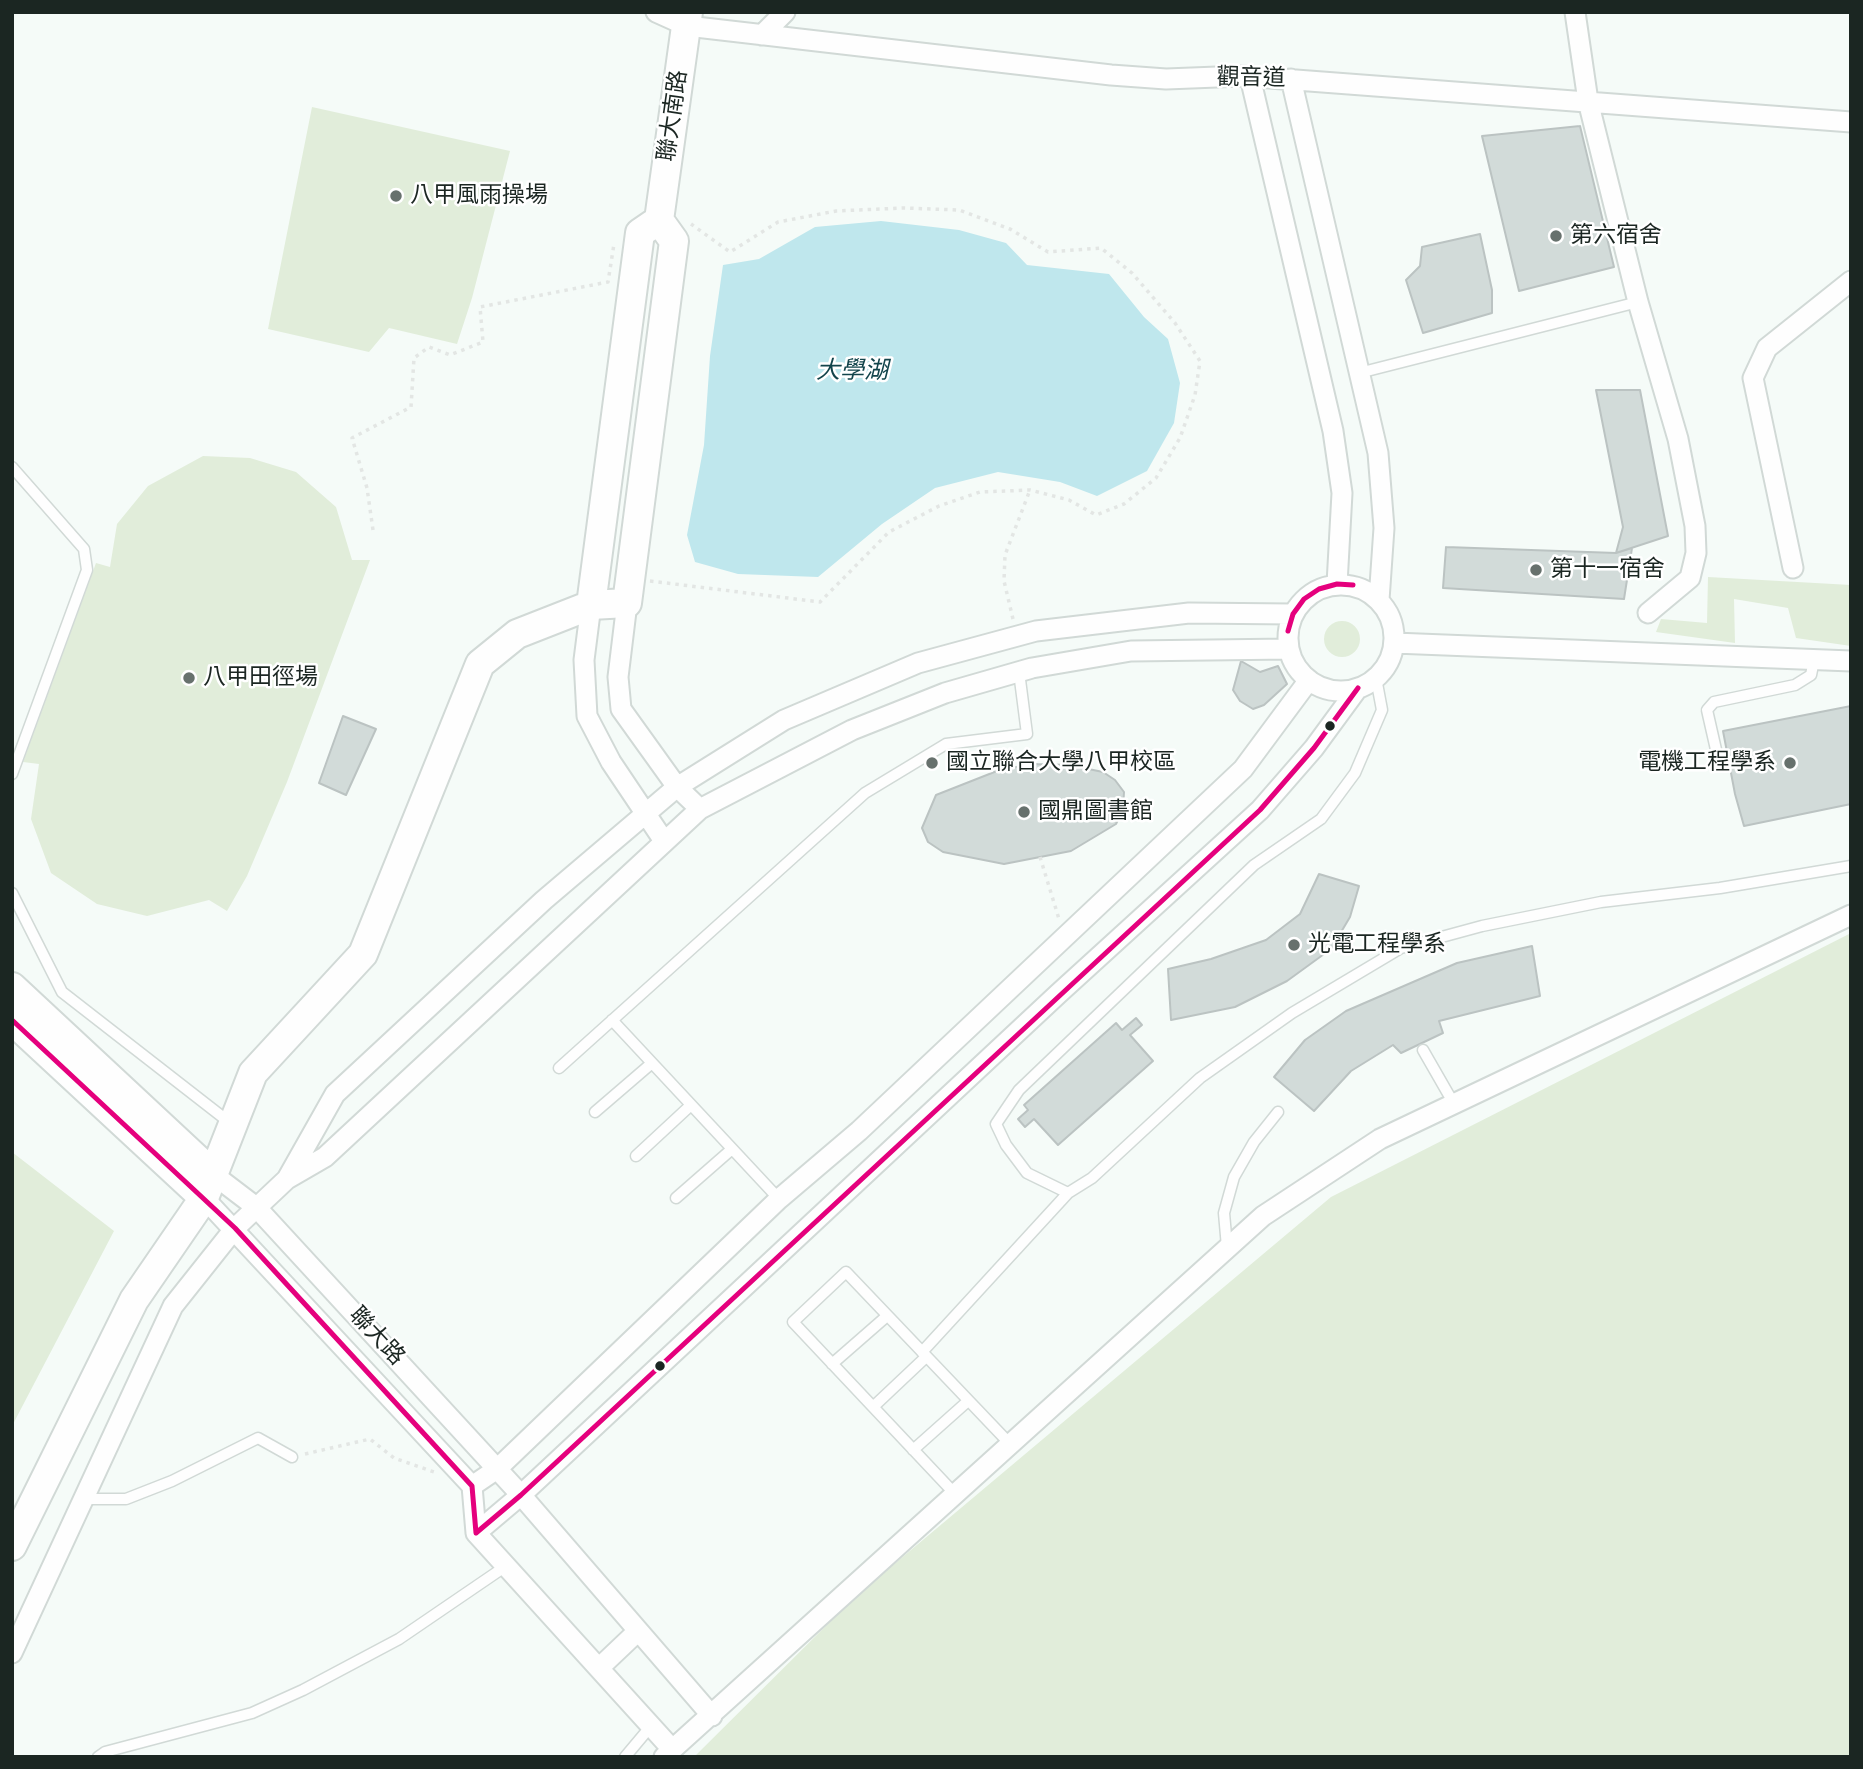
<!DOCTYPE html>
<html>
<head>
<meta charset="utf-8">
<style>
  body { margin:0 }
  #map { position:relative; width:1863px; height:1769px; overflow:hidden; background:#f5fbf8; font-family:"Nunito Sans",sans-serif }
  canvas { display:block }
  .frame { position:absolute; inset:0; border:14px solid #1b2622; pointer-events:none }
</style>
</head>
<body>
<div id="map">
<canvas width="1863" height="1769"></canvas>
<div class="frame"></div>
</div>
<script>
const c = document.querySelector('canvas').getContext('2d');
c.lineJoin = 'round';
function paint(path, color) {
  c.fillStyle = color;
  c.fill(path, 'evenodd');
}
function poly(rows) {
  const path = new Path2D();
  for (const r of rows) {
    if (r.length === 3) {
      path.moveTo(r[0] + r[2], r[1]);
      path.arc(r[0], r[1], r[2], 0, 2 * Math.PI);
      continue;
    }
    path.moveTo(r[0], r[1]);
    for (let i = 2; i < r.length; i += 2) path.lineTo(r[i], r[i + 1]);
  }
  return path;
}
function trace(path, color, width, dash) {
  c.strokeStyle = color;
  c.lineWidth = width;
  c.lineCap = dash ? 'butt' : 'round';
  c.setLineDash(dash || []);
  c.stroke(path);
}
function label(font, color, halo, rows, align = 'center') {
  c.font = font + ' "Nunito Sans","Noto Sans TC",sans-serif';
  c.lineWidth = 5;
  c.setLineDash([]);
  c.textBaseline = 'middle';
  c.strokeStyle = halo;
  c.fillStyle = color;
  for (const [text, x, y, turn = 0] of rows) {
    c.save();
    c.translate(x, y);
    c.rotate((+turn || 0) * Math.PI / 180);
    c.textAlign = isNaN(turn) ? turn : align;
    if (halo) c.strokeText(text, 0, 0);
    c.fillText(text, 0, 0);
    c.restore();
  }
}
paint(poly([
  [312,107,510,151,472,298,457,344,389,328,369,352,268,329],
  [203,456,250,458,296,472,336,507,352,560,370,560,287,782,247,876,227,911,209,900,147,916,97,904,51,873,31,819,39,764,23,762,96,563,110,567,117,524,148,486],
  [1708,577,1851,585,1851,646,1796,638,1788,608,1734,599,1735,643,1656,632,1661,619,1707,623],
  [1342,639,18],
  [1851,933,1851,1757,694,1757,855,1597,1331,1197],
  [12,1152,114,1231,12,1426]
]), '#e1edda');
paint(poly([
  [881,221,959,230,1006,243,1027,265,1109,274,1144,317,1168,339,1180,383,1174,423,1147,471,1097,496,1060,482,998,472,935,488,882,524,818,577,738,574,695,562,687,535,704,445,710,356,723,265,759,259,815,227]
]), '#bfe7ed');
const building = poly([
  [1580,126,1614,267,1519,291,1482,136,1580,126],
  [1480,234,1492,290,1492,313,1423,333,1406,280,1420,266,1422,247,1480,234],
  [1596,390,1640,390,1668,536,1616,553,1623,527,1596,390],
  [1446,547,1616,553,1632,548,1624,599,1443,588,1446,547],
  [1241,661,1260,672,1278,666,1287,684,1264,705,1253,709,1240,701,1233,690,1241,661],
  [1851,706,1851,804,1744,826,1735,794,1723,731,1851,706],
  [343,716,376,729,346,795,319,783,343,716],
  [1037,764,1069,765,1103,772,1115,780,1124,792,1123,809,1116,824,1071,851,1004,864,943,852,928,842,922,828,936,795,1002,769,1037,764],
  [1319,874,1359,886,1350,917,1331,949,1287,981,1235,1007,1171,1020,1168,969,1211,959,1266,940,1300,914,1319,874],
  [1532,946,1540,996,1439,1021,1443,1033,1401,1053,1393,1045,1351,1071,1314,1111,1274,1077,1305,1040,1346,1011,1457,963,1532,946],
  [1136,1018,1142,1025,1130,1035,1153,1061,1058,1145,1034,1119,1025,1127,1018,1119,1028,1110,1024,1105,1116,1023,1122,1030,1136,1018]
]);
paint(building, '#d2dbd9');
trace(building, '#bbc3c2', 2);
const lane = poly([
  [1359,373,1638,302],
  [12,467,84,549,87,570,12,774],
  [1376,678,1382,710,1355,773,1321,819,1254,865,1019,1090,996,1124,1006,1145,1027,1173,1068,1193,1092,1178,1200,1078,1292,1013,1401,948,1482,926,1601,902,1720,888,1851,866],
  [1717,754,1707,710,1714,702,1795,685,1811,675,1814,660],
  [12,893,62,992,229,1122],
  [612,1020,779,1199],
  [1423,1050,1454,1104],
  [559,1068,865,793,946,744,1027,734,1019,672],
  [595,1112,652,1063],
  [636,1156,691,1105],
  [676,1198,732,1149],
  [1227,1247,1224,1213,1234,1177,1254,1142,1278,1112],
  [922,1352,1068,1193],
  [832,1364,887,1316],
  [873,1407,926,1357],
  [913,1450,968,1401],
  [956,1495,793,1322,846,1272,1011,1445],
  [83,1499,126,1499,172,1481,258,1438,292,1457],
  [98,1757,105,1752,252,1713,303,1690,399,1639,506,1566],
  [625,1757,651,1726]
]);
const street = poly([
  [656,12,687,26,1111,75,1166,79,1243,76,1851,122],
  [1575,12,1588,101,1638,302,1678,439,1695,526,1696,553,1690,578,1648,613],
  [762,35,785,12],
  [1250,77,1333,431,1342,493,1337,584],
  [1291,79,1378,453,1384,528,1379,600],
  [1793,568,1753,378,1767,348,1851,281],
  [1341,638,53],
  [627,603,618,677,621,709,677,787,700,809],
  [591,605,584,660,587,716,611,762,664,841],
  [1394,643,1851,661],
  [214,1175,256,1207,521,1495,712,1716],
  [287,1179,335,1094,544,900,677,787,784,720,918,663,1036,631,1189,613,1293,614],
  [204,1198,472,1486,476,1533,671,1748],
  [472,1486,497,1469,779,1199,859,1131,1243,769,1309,680],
  [476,1533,521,1495,1058,994,1260,810,1314,748,1358,688],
  [12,1653,173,1306,235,1228,287,1179,325,1157,700,809,852,730,945,693,1032,668,1131,651,1289,649],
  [599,1668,638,1631],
  [664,1757,1263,1216,1380,1139,1851,915]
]);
const secondary = poly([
  [659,220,688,12],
  [12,987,214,1175],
  [12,1020,204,1198],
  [12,1546,134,1300,204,1198,253,1073,363,954,480,664,517,634,591,605,627,603,674,241,659,220,640,233,591,605]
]);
trace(lane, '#d1d9d6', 13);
trace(street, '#d1d9d6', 23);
trace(secondary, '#d1d9d6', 32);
trace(poly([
  [373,530,367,488,352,438,411,407,414,358,429,347,450,355,483,342,480,307,608,282,614,244],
  [650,581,820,602,889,532,939,506,980,492,1030,490,1069,500,1096,515,1124,504,1156,478,1180,438,1195,395,1200,361,1175,323,1132,273,1101,248,1048,252,1010,229,959,210,904,208,836,211,778,222,730,252,691,224],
  [1013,619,1004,581,1005,555,1030,490],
  [1040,857,1059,919],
  [305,1454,370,1439,394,1458,434,1472]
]), '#e3e6e4', 3.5, [3.5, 5]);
trace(lane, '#fefefe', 10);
trace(street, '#fefefe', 19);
trace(secondary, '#fefefe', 28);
trace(poly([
  [1288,631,1293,614,1304,599,1319,589,1337,584,1353,585],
  [12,1020,235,1228,472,1486,476,1533],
  [476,1533,521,1495,1260,810,1314,748,1358,688]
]), '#e5007d', 5);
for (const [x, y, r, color] of [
  [396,196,7,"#67716d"],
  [1556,236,7,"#67716d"],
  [1536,570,7,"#67716d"],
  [189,678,7,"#67716d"],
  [1330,726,6,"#1b2622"],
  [932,763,7,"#67716d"],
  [1790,763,7,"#67716d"],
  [1024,812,7,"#67716d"],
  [1294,945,7,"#67716d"],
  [660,1366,6,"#1b2622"]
]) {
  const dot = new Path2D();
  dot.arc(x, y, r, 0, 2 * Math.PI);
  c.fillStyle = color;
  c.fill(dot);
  trace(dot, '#fff', 2.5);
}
label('23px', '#1b2622', '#fff', [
  ["觀音道",1251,79,1],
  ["聯大南路",674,116,-82],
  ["聯大路",376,1337,47]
]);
label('23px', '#1b2622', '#fff', [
  ["八甲風雨操場",410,196],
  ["第六宿舍",1570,236],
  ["第十一宿舍",1550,570],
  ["八甲田徑場",203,678],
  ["國立聯合大學八甲校區",946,763],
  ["電機工程學系",1776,763,"right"],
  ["國鼎圖書館",1038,812],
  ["光電工程學系",1308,945]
], 'left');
label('italic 24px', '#12444b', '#fff', [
  ["大學湖",852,372]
]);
</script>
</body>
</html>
